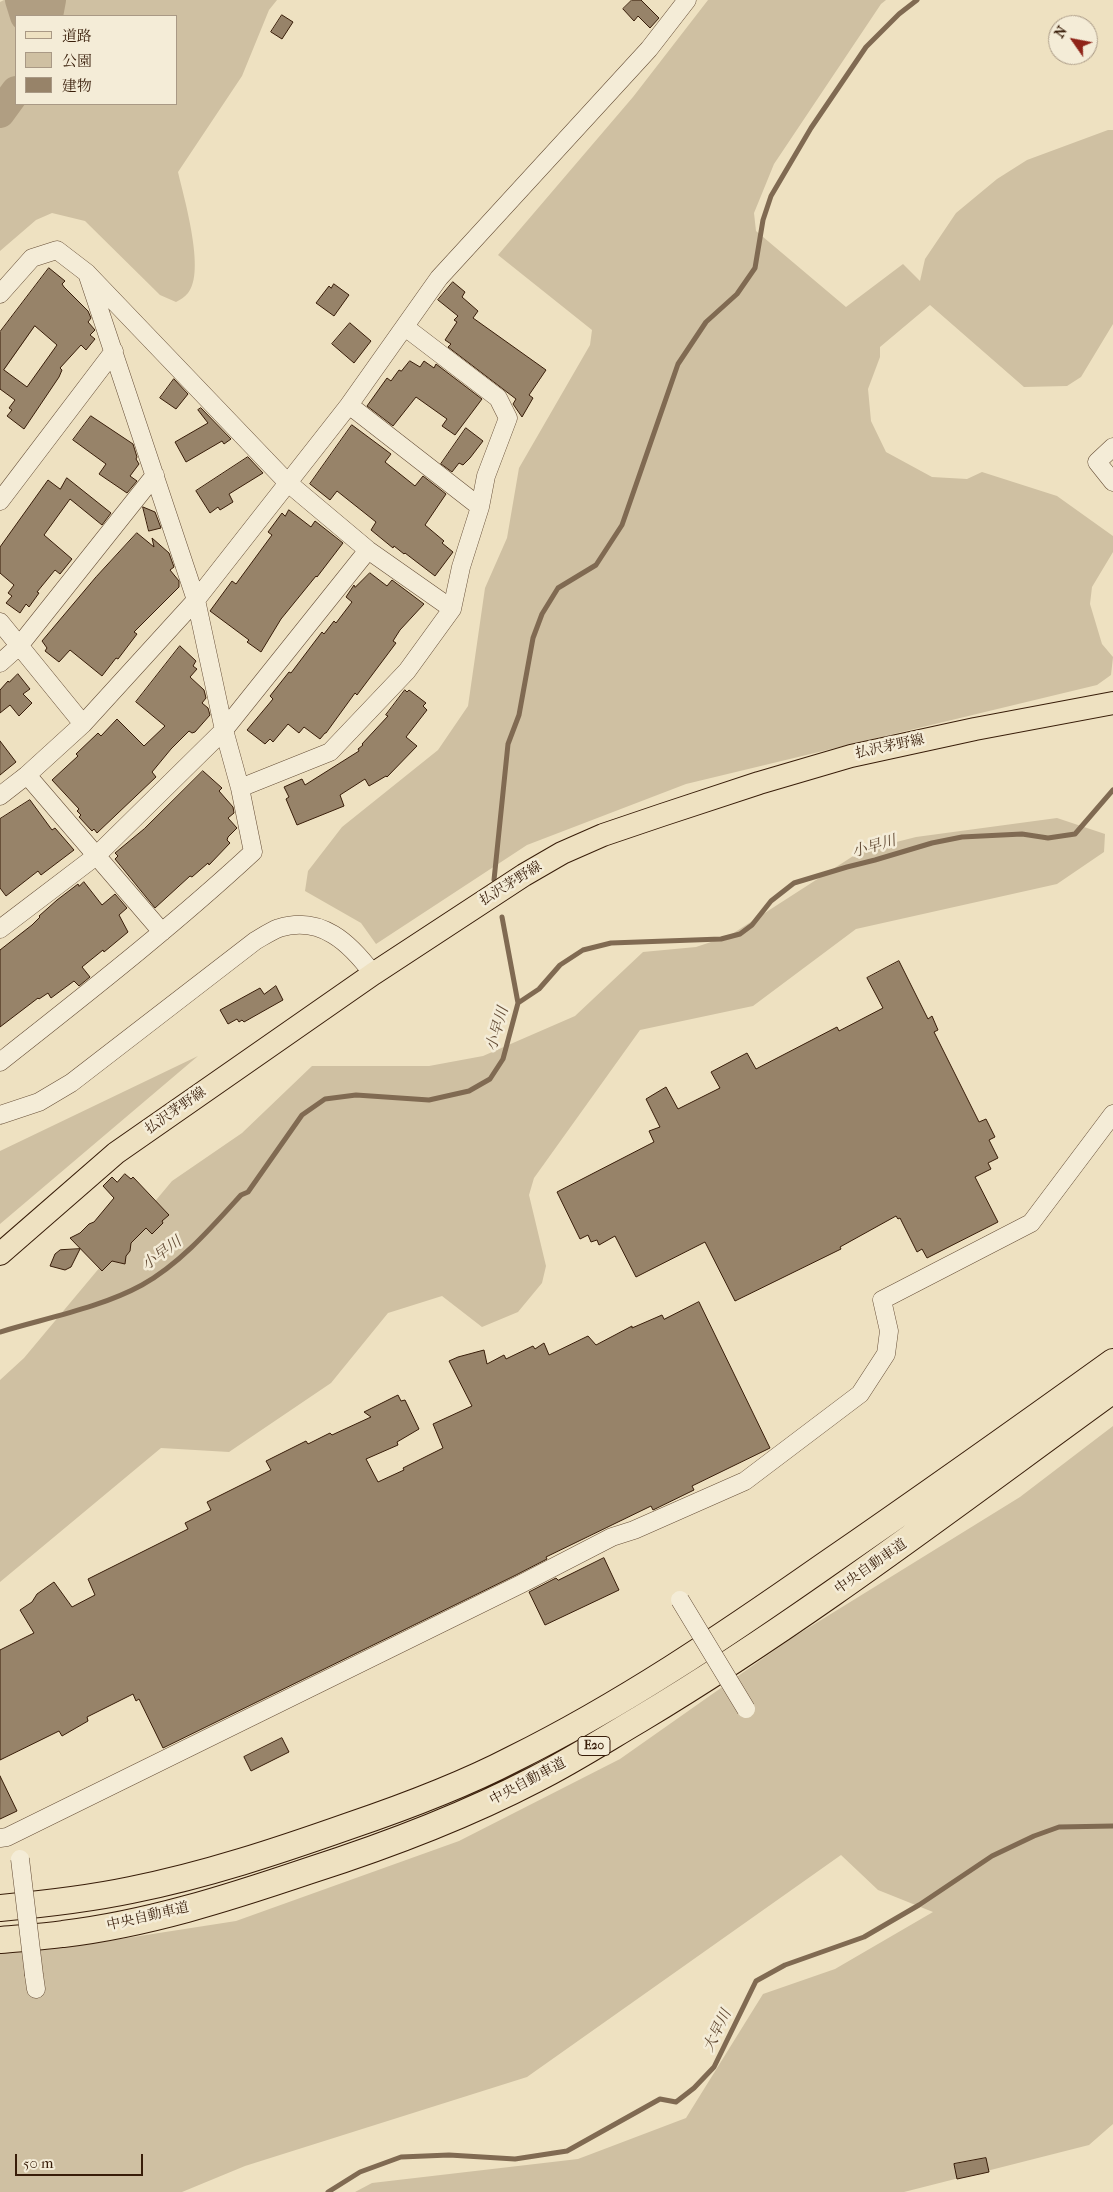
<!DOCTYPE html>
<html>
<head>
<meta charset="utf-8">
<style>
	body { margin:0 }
	#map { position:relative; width:1113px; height:2192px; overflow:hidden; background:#eee1c1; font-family:"IM FELL French Canon","Noto Serif JP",serif }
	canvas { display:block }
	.legend { position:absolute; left:15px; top:15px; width:162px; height:90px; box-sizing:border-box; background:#f4ecd7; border:1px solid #a99985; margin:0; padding:6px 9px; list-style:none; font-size:15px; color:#381d09 }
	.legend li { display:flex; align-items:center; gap:10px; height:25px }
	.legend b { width:25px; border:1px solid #a99985 }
	.north { position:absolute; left:1048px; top:15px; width:50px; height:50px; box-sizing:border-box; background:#f4ecd7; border:1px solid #a99985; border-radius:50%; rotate:303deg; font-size:14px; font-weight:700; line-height:20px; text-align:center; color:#381d09 }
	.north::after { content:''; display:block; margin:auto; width:18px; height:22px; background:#8f2418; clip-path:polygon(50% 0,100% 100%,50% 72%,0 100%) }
	.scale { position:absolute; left:15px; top:2154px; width:128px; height:22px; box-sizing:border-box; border:2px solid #381d09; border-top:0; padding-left:6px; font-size:15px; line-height:18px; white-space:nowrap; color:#381d09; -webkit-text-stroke:4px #f4ecd7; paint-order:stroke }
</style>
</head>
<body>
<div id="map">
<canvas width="1113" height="2192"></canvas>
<ul class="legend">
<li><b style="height:6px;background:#eee1c1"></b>道路</li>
<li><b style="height:14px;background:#cfc0a2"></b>公園</li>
<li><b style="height:14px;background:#978369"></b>建物</li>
</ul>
<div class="north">N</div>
<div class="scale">50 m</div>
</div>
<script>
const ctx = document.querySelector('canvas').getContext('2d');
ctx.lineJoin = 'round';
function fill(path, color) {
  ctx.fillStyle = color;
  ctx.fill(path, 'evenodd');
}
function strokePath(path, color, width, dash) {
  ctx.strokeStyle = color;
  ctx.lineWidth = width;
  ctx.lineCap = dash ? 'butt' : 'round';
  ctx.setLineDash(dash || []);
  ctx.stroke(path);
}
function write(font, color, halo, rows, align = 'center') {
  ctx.font = font + ' "IM FELL French Canon","Noto Serif JP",serif';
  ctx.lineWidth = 5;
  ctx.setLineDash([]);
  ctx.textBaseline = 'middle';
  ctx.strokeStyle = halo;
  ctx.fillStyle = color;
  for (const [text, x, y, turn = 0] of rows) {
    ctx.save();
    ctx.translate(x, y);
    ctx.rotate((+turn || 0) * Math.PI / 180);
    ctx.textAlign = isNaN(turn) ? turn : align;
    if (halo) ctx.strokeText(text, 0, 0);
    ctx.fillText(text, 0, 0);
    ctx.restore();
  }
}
const green = new Path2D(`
	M 4,0 L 277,0 L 269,10 L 242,76 L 178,172 C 184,198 206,272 188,293 C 185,297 180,300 176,302 L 160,295 L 85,221 L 52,213 L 36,220 L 0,251 L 0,2 ZM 176,16 L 176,104 L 16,104 L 16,16 Z
	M 708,0 L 886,0 L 881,4 L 774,164 L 754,213 L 756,231 L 846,307 L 903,264 L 920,281 L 925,259 L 956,213 L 997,179 L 1027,160 L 1108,130 L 1113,130 L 1113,324 L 1081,377 L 1067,386 L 1024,387 L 930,305 L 880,347 L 880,357 L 868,389 L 871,421 L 886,452 L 932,477 L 967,479 L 982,472 L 1057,496 L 1113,536 L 1113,552 L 1092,587 L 1090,604 L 1102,644 L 1113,657 L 1111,675 L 1097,685 L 686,784 L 527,845 L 376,944 L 361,923 L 305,891 L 308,871 L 342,827 L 438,750 L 468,706 L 485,588 L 507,538 L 519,468 L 590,345 L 592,330 L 498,255 L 633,97 Z
	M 1057,818 L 1105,834 L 1104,852 L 1057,884 L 856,929 L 753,1006 L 640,1030 L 534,1178 L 529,1195 L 546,1266 L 542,1283 L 518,1312 L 482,1327 L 442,1296 L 388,1313 L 331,1383 L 229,1452 L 161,1448 L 0,1582 L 0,1380 L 24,1358 L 172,1181 L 242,1133 L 312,1066 L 429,1066 L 483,1056 L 575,1016 L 643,952 L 696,947 L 729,936 L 861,851 L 916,837 Z
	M 198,1056 L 0,1224 L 0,1151 Z
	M 1113,1426 L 1113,2124 L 1089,2145 L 904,2192 L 355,2192 L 372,2183 L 578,2159 L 686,2118 L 763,1994 L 835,1969 L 933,1912 L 878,1890 L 841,1855 L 527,2077 L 245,2166 L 182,2192 L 0,2192 L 0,1953 L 69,1947 L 236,1921 L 459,1841 L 620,1759 L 792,1638 L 1020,1497 Z`);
const stream = new Path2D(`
	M 494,880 L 508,744 L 519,715 L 533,638 L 542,614 L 558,588 L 596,565 L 622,525 L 678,364 L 706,322 L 737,294 L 755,268 L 763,220 L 771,196 L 811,128 L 866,47 L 899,14 L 917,0
	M 502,917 L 518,1003
	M 0,1332 C 46,1318 100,1308 142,1285 C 180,1264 212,1227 241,1195 L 248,1192 L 302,1115 L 325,1099 L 356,1095 L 429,1100 L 469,1091 L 490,1079 L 503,1059 L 518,1003 L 539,989 L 560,965 L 583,950 L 611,943 L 721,939 L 740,934 L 752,925 L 771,901 L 794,883 L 847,867 L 875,860 L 932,843 L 962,837 L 1022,834 L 1048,838 L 1075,834 L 1113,790
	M 328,2192 L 360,2172 L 401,2157 L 449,2155 L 515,2159 L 567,2151 L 660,2099 L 676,2102 L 694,2088 L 714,2067 L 756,1981 L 785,1965 L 864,1937 L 919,1905 L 992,1856 L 1034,1836 L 1059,1827 L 1113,1826`);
const river = new Path2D(`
	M 20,0 L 25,16
	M 48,16 L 51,0
	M 0,113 L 16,91`);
const building = new Path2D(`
	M 632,0 L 641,0 L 659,18 L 650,28 L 638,16 L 634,21 L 623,9 Z
	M 282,15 L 293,22 L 282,39 L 271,32 Z
	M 49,268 L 65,281 L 62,284 L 64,287 L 88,311 L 91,318 L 88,322 L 95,330 L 90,335 L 95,339 L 86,350 L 81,345 L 60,368 L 62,370 L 59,377 L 24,429 L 7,416 L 12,410 L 9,408 L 15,400 L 0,389 L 0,332 ZM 35,326 L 57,345 L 27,387 L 4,370 Z
	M 453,282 L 465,292 L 462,297 L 478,311 L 473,318 L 546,370 L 529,395 L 533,398 L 522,417 L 513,404 L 516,399 L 448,347 L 451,344 L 445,340 L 457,322 L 454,320 L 458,316 L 438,300 Z
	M 334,284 L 349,295 L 334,316 L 316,303 L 329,286 L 331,288 Z
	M 350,323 L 371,341 L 354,363 L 332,344 Z
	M 410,361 L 420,367 L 424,361 L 434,368 L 436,364 L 482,399 L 455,435 L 442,426 L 447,419 L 416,397 L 393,426 L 367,406 L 387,378 L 391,381 L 399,370 L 401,371 Z
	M 174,379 L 188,394 L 176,409 L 160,398 Z
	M 201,408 L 231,439 L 224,444 L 222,441 L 186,462 L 175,442 L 208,423 L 198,410 Z
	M 91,416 L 133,444 L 137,457 L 136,459 L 139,464 L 130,476 L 137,481 L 127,493 L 99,474 L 106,464 L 73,440 Z
	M 352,425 L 391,454 L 385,462 L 415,486 L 423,476 L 446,494 L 425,525 L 444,541 L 442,543 L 453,552 L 435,576 L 405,553 L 404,554 L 394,546 L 393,548 L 371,530 L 376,522 L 337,491 L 330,500 L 310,484 Z
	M 466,428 L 483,441 L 470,458 L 463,465 L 459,463 L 452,472 L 441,464 Z
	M 248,457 L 263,473 L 229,494 L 233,502 L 220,510 L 218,507 L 210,513 L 196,491 Z
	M 67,478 L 111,513 L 102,525 L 70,499 L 44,535 L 72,559 L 60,574 L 55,570 L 37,592 L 39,593 L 29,607 L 26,604 L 20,613 L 6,603 L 12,596 L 8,593 L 14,585 L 0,573 L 0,547 L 48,480 L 60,489 Z
	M 143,507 L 155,512 L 161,528 L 149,531 Z
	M 289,510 L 311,527 L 315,521 L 343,543 L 317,577 L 316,576 L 281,619 L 261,652 L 247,642 L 249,640 L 210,611 L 232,581 L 236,584 L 272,535 L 268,532 L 282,513 L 285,516 Z
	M 137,533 L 154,547 L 152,538 L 169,553 L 174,567 L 170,570 L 179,581 L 179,587 L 134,632 L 137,634 L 118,659 L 116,658 L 102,676 L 70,650 L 59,662 L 45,651 L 47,648 L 42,641 L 96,577 Z
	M 370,573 L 387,586 L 392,580 L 424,604 L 400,630 L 393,641 L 396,643 L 357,695 L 355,693 L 326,733 L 325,733 L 320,739 L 304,727 L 299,733 L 288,724 L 273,742 L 270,739 L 265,744 L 247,730 L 273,699 L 270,696 L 289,672 L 291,673 L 322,632 L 324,634 L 334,621 L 336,623 L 352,602 L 346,597 L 354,585 L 355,587 Z
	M 180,646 L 196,661 L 193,666 L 197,669 L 190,677 L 204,690 L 206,698 L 202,703 L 208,708 L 210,715 L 195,732 L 192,733 L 189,731 L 171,749 L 152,772 L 156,777 L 97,833 L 94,829 L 92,831 L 79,817 L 81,815 L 77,811 L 79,809 L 52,780 L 78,756 L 76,754 L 98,733 L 101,736 L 117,719 L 144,746 L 165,726 L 136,702 Z
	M 18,674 L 30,689 L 23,694 L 32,703 L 19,716 L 10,705 L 0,713 L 0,690 L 8,681 L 9,682 Z
	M 405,690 L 407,692 L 409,690 L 426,703 L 423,706 L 427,710 L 406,737 L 417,746 L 387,777 L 386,776 L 369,786 L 365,779 L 340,795 L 344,806 L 297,825 L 286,799 L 289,797 L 284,787 L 302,779 L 305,785 L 359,751 L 358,749 L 363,745 L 362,744 L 388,716 L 386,715 Z
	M 0,741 L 16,762 L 0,775 Z
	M 203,771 L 222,788 L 219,791 L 233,807 L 234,813 L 228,818 L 237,828 L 228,837 L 227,840 L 230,843 L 209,865 L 208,863 L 192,877 L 190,876 L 155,908 L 115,859 L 118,856 L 115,853 L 144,829 Z
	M 30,800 L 52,830 L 55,828 L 74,850 L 41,875 L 38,871 L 6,896 L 0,888 L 0,819 Z
	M 84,882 L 102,905 L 115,894 L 127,908 L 119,915 L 128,932 L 104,952 L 103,950 L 82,967 L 90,977 L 79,986 L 74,981 L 51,998 L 48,993 L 39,999 L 38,998 L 0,1027 L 0,950 L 32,925 L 40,917 L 39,916 L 57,900 L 78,884 L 79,886 Z
	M 899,961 L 928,1019 L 932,1016 L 938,1030 L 934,1032 L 979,1122 L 986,1119 L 995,1137 L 989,1140 L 998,1158 L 988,1163 L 991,1169 L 975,1177 L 998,1222 L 927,1258 L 922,1249 L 917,1252 L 900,1218 L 898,1219 L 896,1216 L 840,1247 L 841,1249 L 735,1301 L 705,1242 L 636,1277 L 615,1236 L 599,1245 L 597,1240 L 591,1242 L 588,1235 L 580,1239 L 557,1192 L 654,1142 L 649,1131 L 660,1127 L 646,1099 L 666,1087 L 678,1109 L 720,1088 L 711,1072 L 747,1053 L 756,1069 L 837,1027 L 839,1031 L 883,1008 L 867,978 Z
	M 276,986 L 283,1000 L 244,1022 L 242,1020 L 239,1022 L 237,1019 L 228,1024 L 220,1010 L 260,988 L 264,994 Z
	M 125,1174 L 131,1179 L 133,1177 L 169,1215 L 162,1221 L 163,1223 L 152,1234 L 146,1228 L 131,1243 L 130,1251 L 126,1256 L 125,1264 L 112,1261 L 102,1271 L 70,1238 L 80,1233 L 89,1224 L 94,1222 L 114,1198 L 103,1186 L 112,1177 L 117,1182 Z
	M 80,1249 L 71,1267 L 65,1270 L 50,1266 L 55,1254 L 60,1250 Z
	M 699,1302 L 770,1448 L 692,1486 L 694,1490 L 653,1510 L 651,1506 L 546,1557 L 547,1559 L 516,1575 L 163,1748 L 139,1699 L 136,1701 L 133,1694 L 87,1717 L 88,1721 L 62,1736 L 59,1731 L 0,1760 L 0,1650 L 34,1633 L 20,1610 L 32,1602 L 37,1594 L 54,1582 L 72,1607 L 95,1595 L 88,1579 L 188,1529 L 185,1523 L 211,1510 L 207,1502 L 271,1470 L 266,1461 L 306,1441 L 308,1444 L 330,1433 L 332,1435 L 371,1417 L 364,1412 L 398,1395 L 401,1401 L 405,1400 L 419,1429 L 397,1442 L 398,1445 L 366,1459 L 378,1482 L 404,1470 L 403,1468 L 443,1448 L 433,1424 L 472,1406 L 449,1361 L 458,1357 L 484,1350 L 487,1364 L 504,1355 L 506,1359 L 533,1346 L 535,1349 L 544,1343 L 549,1355 L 588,1336 L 596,1345 L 632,1326 L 632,1328 L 662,1315 L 664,1319 Z
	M 604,1558 L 619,1590 L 545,1625 L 529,1592 L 556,1578 L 558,1580 Z
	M 282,1738 L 289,1752 L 251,1771 L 244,1757 Z
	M 0,1776 L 17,1811 L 0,1819 Z
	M 986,2158 L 989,2172 L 957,2179 L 954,2164 Z`);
const minor = new Path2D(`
	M 0,294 L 32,258 L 57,250 L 87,273 L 287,482 L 368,550 L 452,609
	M 349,405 L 480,507
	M 1113,447 L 1097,462 L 1113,482
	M 0,501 L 114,351
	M 0,622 L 83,724
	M 0,663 L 19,646 L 155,475
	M 27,775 L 162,932
	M 240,788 L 330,752 L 407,671 L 452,609 L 461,567 L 480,507 L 486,476 L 508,418 L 498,398 L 405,327
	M 0,796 L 27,775 L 83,724 L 196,600 L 349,405 L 439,278 L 649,49 L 687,0
	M 0,929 L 96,856 L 224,730 L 368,550
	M 0,1062 C 86,994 172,927 253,852 L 240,788 L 224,730 L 196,600 L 87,273
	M 0,1115 L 39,1102 L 71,1083 L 255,941 C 262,937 271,931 279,928 C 321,915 350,943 373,974
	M 0,1838 L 7,1837 L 521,1584 L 612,1537 L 634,1530 L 745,1481 L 860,1394 L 886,1354 L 889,1331 L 882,1300 L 1031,1223 L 1113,1114
	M 34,1975 L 36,1989`);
const major = new Path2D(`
	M 0,1254 L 116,1153 L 373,974 L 524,875 L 562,853 L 603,835 L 662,815 L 759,783 L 851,756 L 975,729 L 1113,703`);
const highway = new Path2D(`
	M 0,1908 C 44,1904 88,1899 131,1890 C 206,1875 278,1851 349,1826 C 405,1807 461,1786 513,1759 C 622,1705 724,1636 824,1566 C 921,1499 1017,1431 1113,1362
	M 0,1940 C 21,1938 42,1937 63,1934 C 147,1924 228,1898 308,1871 C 386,1846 463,1817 536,1779 C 572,1761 606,1739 640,1719 C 805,1620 957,1503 1113,1390`);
const minorBridge = new Path2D(`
	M 680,1600 L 746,1709
	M 20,1859 L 34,1975`);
const shields = [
	[594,1746,32]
];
const shieldNames = [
	["E20",594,1746]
];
const streetNames = [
	["払沢茅野線",890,747,-12],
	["払沢茅野線",511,884,-32],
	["払沢茅野線",176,1111,-35],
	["中央自動車道",871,1567,-35],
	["中央自動車道",528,1782,-28],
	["中央自動車道",148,1917,-13]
];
const waterNames = [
	["小早川",874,847,-16],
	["小早川",498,1029,-74],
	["小早川",162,1254,-37],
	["大早川",718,2031,-64]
];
fill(green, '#cfc0a2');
strokePath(stream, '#806a52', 5);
strokePath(river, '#b09e82', 30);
fill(building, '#978369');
strokePath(building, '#381d09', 1);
strokePath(minor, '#664e37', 19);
strokePath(major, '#381d09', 24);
strokePath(highway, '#381d09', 28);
strokePath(minor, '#f4ecd7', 18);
strokePath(major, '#eee1c1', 22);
strokePath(highway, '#eee1c1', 26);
strokePath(minorBridge, '#664e37', 19, []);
strokePath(minorBridge, '#f4ecd7', 18);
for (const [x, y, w] of shields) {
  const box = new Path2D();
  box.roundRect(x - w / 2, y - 9.5, w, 19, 4);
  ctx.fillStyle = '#f4ecd7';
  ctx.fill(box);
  strokePath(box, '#381d09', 1);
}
write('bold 12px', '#381d09', null, shieldNames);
write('14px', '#381d09', '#f4ecd7', streetNames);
write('italic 15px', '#624a33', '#f4ecd7', waterNames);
</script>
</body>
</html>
